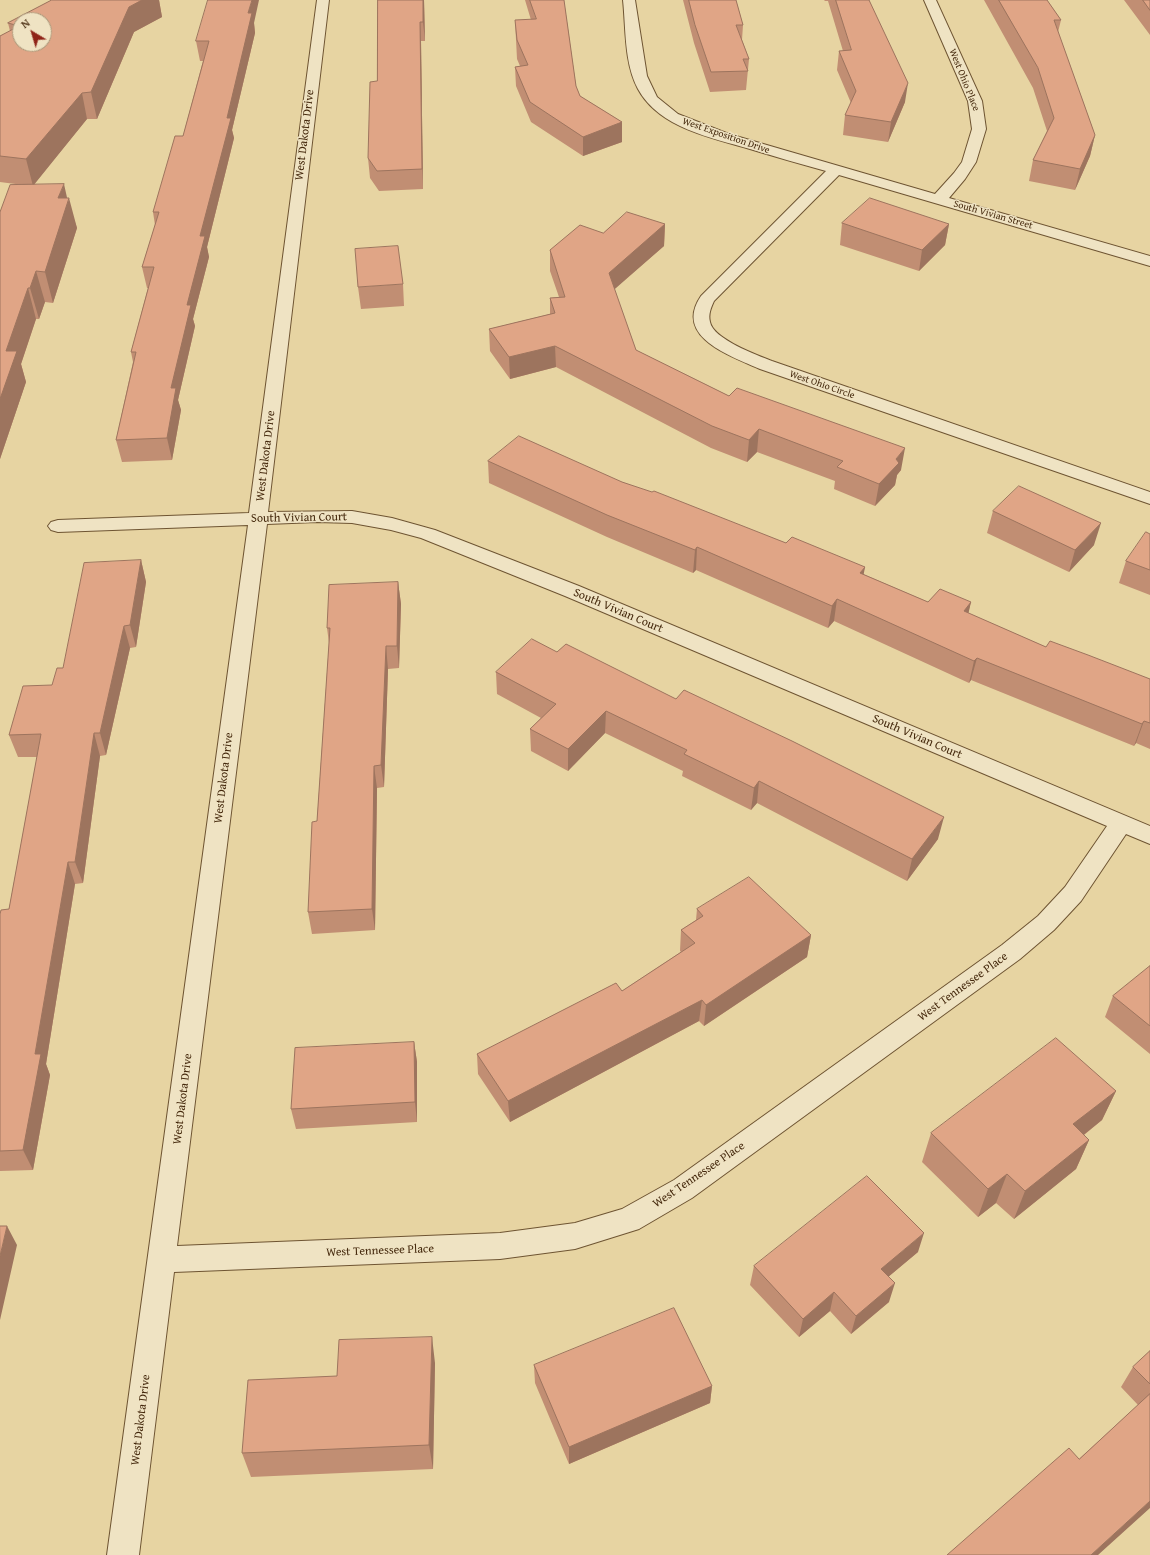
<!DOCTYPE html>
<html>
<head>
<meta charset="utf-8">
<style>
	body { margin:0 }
	#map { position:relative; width:1150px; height:1555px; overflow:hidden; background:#e7d4a2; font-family:"Gentium Book Plus",serif }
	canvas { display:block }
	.north { position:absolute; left:12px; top:12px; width:40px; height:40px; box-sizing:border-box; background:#efe3c3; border:1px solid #ab997a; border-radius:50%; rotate:322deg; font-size:11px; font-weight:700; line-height:16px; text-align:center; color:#45290d }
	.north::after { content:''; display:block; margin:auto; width:14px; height:18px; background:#8f2418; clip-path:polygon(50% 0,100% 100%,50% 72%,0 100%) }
</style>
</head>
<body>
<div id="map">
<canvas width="1150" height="1555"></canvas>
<div class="north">N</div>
</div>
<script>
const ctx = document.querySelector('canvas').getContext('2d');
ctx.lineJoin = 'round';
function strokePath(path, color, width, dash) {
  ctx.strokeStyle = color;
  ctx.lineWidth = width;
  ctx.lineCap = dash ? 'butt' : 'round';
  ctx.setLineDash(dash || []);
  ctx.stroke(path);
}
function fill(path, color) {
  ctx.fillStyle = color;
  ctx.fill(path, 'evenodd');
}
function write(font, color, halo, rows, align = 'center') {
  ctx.font = font + ' "Gentium Book Plus",serif';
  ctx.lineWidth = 3;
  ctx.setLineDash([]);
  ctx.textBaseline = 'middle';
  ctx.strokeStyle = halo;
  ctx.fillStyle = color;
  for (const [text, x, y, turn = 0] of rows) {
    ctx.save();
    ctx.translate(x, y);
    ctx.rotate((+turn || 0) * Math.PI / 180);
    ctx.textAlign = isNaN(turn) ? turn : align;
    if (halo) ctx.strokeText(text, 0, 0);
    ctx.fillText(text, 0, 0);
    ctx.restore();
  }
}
const minor = new Path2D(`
	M 317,0 L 329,0 L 268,512 L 352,511 L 392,518 L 435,530 L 579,586 L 1150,826 L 1150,844 L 1126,834 L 1081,901 L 1054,930 L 1020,959 L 692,1198 L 639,1229 L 575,1249 L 500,1259 L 174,1272 L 139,1555 L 107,1555 L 248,525 L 58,532 L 51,530 L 48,526 L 51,522 L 58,520 L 249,513 ZM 317,522 L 352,523 L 391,530 L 421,538 L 565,596 L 1107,826 L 1065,887 L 1038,916 L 1002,945 L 674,1180 L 622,1209 L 575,1223 L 500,1233 L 177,1246 L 267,524 Z
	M 623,0 L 635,0 L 647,76 L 657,97 L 678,114 L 729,134 L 935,194 L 954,173 L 962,162 L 972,129 L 968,101 L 924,0 L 936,0 L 982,101 L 986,129 L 976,162 L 965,179 L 949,198 L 1150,256 L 1150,266 L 839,175 L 714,301 C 711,308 708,314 710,322 C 713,339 757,355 772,361 L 1150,492 L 1150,504 L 760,369 C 731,356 673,337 701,296 L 826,171 C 801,164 776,157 750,149 C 712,138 659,128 638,89 C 624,63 626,28 623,0 Z`);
const wall = new Path2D(`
	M 52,0 L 159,0 L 162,17 L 134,32 L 97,119 L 87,119 L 34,184 L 67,198 L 77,228 L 53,303 L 45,302 L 39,319 L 36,319 L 21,364 L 26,382 L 0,459 L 0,212 L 23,185 L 0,182 L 0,36 L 10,31 L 8,23 Z
	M 378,0 L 424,0 L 425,41 L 421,41 L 423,189 L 379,191 L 370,178 L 368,158 L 377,81 Z
	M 525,0 L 564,0 L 576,86 L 580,96 L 622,122 L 622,142 L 583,156 L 531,122 L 516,86 L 515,67 L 520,66 L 517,59 L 515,20 L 531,20 Z
	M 683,0 L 736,0 L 743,25 L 742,40 L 749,59 L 746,90 L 710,92 L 694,43 Z
	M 824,0 L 869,0 L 905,102 L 888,142 L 843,135 L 845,115 L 851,103 L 837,70 L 839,51 L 843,51 L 828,1 L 825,1 Z
	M 984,0 L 1047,0 L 1061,20 L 1058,32 L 1095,135 L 1090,156 L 1075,190 L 1029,181 L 1033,160 L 1047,131 L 1033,88 Z
	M 1124,0 L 1150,0 L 1150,35 Z
	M 254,23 L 255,33 L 232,130 L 234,138 L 207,247 L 209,257 L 193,319 L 195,326 L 178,400 L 181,410 L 172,460 L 122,462 L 116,440 L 133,362 L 131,352 L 148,288 L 147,288 L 142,267 L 155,225 L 153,212 L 183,136 L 203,61 L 200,61 L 196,41 Z
	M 842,223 L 949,224 L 945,245 L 919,271 L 840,245 Z
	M 665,224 L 664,246 L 614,289 L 636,350 L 729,396 L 901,470 L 897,475 L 895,485 L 875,506 L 834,489 L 835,481 L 757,452 L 747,462 L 711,448 L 556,367 L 510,379 L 490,351 L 489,329 L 550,314 L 550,298 L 559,297 L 550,271 L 550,250 L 603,233 Z
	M 403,284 L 404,306 L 361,309 L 358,287 Z
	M 488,461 L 622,482 L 786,543 L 865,567 L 863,574 L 928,602 L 971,602 L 968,613 L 1046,647 L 1150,679 L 1150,749 L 1136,743 L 1134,746 L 971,680 L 969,683 L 834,621 L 828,628 L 696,570 L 693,573 L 607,537 L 489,483 Z
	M 993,511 L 1094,545 L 1069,572 L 987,533 Z
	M 1150,534 L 1150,595 L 1119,583 L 1126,561 Z
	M 141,560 L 146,582 L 136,647 L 130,648 L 106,755 L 100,756 L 83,883 L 75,884 L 46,1064 L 50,1075 L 33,1170 L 0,1171 L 0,914 L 9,909 L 37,757 L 18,757 L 9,735 L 52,685 L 63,668 Z
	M 398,582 L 401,604 L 399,668 L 388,669 L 384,787 L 377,788 L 375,930 L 312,934 L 308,912 L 317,821 L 329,643 L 327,628 Z
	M 557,652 L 938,839 L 907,881 L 757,803 L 751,810 L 682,776 L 683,771 L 605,733 L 568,771 L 531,751 L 530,729 L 541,718 L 497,694 L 496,672 Z
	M 697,909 L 811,935 L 807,957 L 704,1026 L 699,1021 L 510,1122 L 478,1074 L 477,1054 L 622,991 L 681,952 L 680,951 L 681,930 L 696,920 Z
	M 1150,966 L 1150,1054 L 1105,1017 L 1113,996 Z
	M 414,1042 L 417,1062 L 417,1122 L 296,1129 L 291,1109 Z
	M 1116,1091 L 1102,1120 L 1084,1135 L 1089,1140 L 1076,1169 L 1014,1219 L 996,1203 L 978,1217 L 922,1162 L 931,1133 Z
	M 918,1252 L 888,1277 L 889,1302 L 851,1334 L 830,1311 L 799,1337 L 750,1285 L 754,1266 Z
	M 1150,1351 L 1150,1508 L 1079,1459 L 1138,1405 L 1121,1387 L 1133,1367 Z
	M 435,1363 L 433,1469 L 251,1477 L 242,1453 L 337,1376 Z
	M 534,1365 L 712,1386 L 710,1403 L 569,1464 L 535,1383 Z`);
const shadedWall = new Path2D(`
	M 142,0 L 159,0 L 162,17 L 134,32 L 97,119 L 91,92 L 129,7 Z
	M 252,0 L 259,0 L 254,23 L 255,33 L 232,130 L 234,138 L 207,247 L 209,257 L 193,319 L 195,326 L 178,400 L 181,410 L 172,460 L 167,438 L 171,388 L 200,236 L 227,118 L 248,13 Z
	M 423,0 L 424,0 L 425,41 L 423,22 Z
	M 420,22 L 421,41 L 423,189 L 422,169 Z
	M 908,83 L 905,102 L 888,142 L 891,122 Z
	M 82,93 L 87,119 L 33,186 L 26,159 Z
	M 622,122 L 622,142 L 583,156 L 583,137 Z
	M 1095,135 L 1090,156 L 1075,190 L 1080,169 Z
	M 64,184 L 68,202 L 69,198 L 77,228 L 53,303 L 45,272 L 58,198 Z
	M 665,224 L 664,246 L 608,295 L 609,273 Z
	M 949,224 L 945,245 L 919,271 L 922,250 Z
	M 36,271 L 45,302 L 39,319 L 30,288 Z
	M 28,288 L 36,319 L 21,364 L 26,382 L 0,459 L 0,399 L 6,351 Z
	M 555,346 L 556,367 L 510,379 L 509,357 Z
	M 759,429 L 757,452 L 747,462 L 749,440 Z
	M 905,448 L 901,470 L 897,475 L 895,485 L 875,506 L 879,484 L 896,459 Z
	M 1101,523 L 1094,545 L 1069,572 L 1075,550 Z
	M 697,547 L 696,570 L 693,573 L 695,550 Z
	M 141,560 L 146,582 L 136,647 L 130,625 Z
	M 865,567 L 861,589 L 860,573 Z
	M 398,582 L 401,604 L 399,668 L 397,646 Z
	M 837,599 L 834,621 L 828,628 L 832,606 Z
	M 971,602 L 966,624 L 964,611 Z
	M 124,626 L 130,648 L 106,755 L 100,733 Z
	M 386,646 L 388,669 L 384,787 L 381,765 Z
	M 977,658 L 971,680 L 969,683 L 974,661 Z
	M 606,711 L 605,733 L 568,771 L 568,749 Z
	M 1144,721 L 1136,743 L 1134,746 L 1142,724 Z
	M 94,733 L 100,756 L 83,883 L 75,862 Z
	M 374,766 L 377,788 L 375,930 L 372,909 Z
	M 759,781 L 757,803 L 751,810 L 754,788 Z
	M 944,817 L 938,839 L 907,881 L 912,859 Z
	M 68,862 L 75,884 L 46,1064 L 50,1075 L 33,1170 L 23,1150 L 35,1054 Z
	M 811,935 L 807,957 L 704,1026 L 706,1005 Z
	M 702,1000 L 699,1021 L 510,1122 L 508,1101 Z
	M 414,1042 L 417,1062 L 417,1122 L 415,1102 Z
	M 1116,1091 L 1102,1120 L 1061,1153 L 1073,1124 Z
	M 1089,1140 L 1076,1169 L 1014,1219 L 1025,1191 Z
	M 1007,1174 L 996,1203 L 978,1217 L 988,1189 Z
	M 7,1226 L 17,1245 L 0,1320 L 0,1256 Z
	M 924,1233 L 918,1252 L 875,1288 L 881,1269 Z
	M 895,1283 L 889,1302 L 851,1334 L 856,1316 Z
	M 834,1292 L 830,1311 L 799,1337 L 803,1319 Z
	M 432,1337 L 435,1363 L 433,1469 L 429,1445 Z
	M 712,1386 L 710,1403 L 569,1464 L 569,1447 Z
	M 1150,1501 L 1150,1508 L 1098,1555 L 1091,1555 Z`);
const building = new Path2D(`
	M 52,0 L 142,0 L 129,7 L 91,92 L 82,93 L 26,159 L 0,156 L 0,36 L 19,26 L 8,23 ZM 20,20 L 44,20 L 44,44 L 20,44 Z
	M 208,0 L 252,0 L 248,13 L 252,13 L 227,118 L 231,118 L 200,236 L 205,236 L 187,305 L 191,305 L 171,388 L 176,388 L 167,438 L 116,440 L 136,352 L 131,352 L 154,267 L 142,267 L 159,212 L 153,212 L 175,136 L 183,136 L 209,41 L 196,41 Z
	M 378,0 L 423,0 L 423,22 L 420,22 L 422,169 L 377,171 L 368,158 L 370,82 L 377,81 Z
	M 530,0 L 564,0 L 576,86 L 580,96 L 622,122 L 583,137 L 530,102 L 515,67 L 528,65 L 517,40 L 515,20 L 536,19 Z
	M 689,0 L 736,0 L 743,25 L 736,25 L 749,59 L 743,59 L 748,71 L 711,72 L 695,25 Z
	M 836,0 L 869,0 L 908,83 L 891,122 L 845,115 L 856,91 L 839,51 L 851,50 Z
	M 999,0 L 1047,0 L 1061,20 L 1054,20 L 1095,135 L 1080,169 L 1033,160 L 1054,118 L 1038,68 Z
	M 1143,0 L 1150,0 L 1150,10 Z
	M 64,184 L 58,198 L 69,198 L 45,272 L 36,271 L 30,288 L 28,288 L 6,351 L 17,351 L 0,399 L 0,212 L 10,185 Z
	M 870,198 L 949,224 L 922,250 L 842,223 Z
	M 627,212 L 665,224 L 609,273 L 636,350 L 729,396 L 737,388 L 905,448 L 896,459 L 899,463 L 879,484 L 837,467 L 843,461 L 759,429 L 749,440 L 712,426 L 555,346 L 509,357 L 489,329 L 555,313 L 550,298 L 565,297 L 550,250 L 580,225 L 603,233 Z
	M 398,246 L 403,284 L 358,287 L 355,249 Z
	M 519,436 L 622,482 L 652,492 L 654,491 L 786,543 L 792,537 L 865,567 L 860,573 L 928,602 L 940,589 L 971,602 L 964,611 L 1046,647 L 1050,641 L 1088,655 L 1150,679 L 1150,723 L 1144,721 L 1142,724 L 977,658 L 974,661 L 837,599 L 832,606 L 697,547 L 695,550 L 607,515 L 488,461 Z
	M 1019,486 L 1101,523 L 1075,550 L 993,511 Z
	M 1146,532 L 1150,534 L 1150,570 L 1126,561 Z
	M 141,560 L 130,625 L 124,626 L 100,733 L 94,733 L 75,862 L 68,862 L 35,1054 L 41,1054 L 23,1150 L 0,1151 L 0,914 L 1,910 L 9,909 L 41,734 L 9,735 L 23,686 L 52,685 L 57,668 L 63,668 L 84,563 Z
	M 398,582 L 397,646 L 386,646 L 381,765 L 374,766 L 372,909 L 308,912 L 312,822 L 317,821 L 330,628 L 327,628 L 329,585 Z
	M 532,639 L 557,652 L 566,644 L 676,699 L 684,690 L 792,741 L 944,817 L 912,859 L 759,781 L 754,788 L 684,754 L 687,750 L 606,711 L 568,749 L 530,729 L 556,704 L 496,672 Z
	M 749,877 L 811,935 L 706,1005 L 702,1000 L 508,1101 L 477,1054 L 616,983 L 622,991 L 695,943 L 681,930 L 703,916 L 697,909 Z
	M 1150,966 L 1150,1026 L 1113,996 Z
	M 1056,1038 L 1116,1091 L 1073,1124 L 1089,1140 L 1025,1191 L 1007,1174 L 988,1189 L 931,1133 Z
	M 414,1042 L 415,1102 L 291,1109 L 295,1048 Z
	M 867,1176 L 924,1233 L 881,1269 L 895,1283 L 856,1316 L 834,1292 L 803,1319 L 754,1266 Z
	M 0,1226 L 7,1226 L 0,1256 Z
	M 674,1308 L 712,1386 L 569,1447 L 534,1365 Z
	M 432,1337 L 429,1445 L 242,1453 L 248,1380 L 337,1376 L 339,1340 Z
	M 1150,1351 L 1150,1384 L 1133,1367 Z
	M 1150,1394 L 1150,1501 L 1091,1555 L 947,1555 L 1069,1448 L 1079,1459 Z`);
const farStreetnames = [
	["West Ohio Place",964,80,68],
	["West Exposition Drive",726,136,19],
	["South Vivian Street",993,215,16],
	["West Ohio Circle",822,385,19]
];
const streetNames = [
	["West Dakota Drive",305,135,-83],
	["West Dakota Drive",266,456,-83],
	["South Vivian Court",299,518,-1],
	["South Vivian Court",618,611,23],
	["South Vivian Court",917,737,23],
	["West Dakota Drive",224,778,-83],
	["West Tennessee Place",963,987,-36],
	["West Dakota Drive",183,1099,-83],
	["West Tennessee Place",699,1175,-34],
	["West Tennessee Place",380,1251,-2],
	["West Dakota Drive",141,1420,-83]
];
strokePath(minor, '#6e5432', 2);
fill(minor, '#efe3c3');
fill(wall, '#c18e73');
fill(shadedWall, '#9d745e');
fill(building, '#e0a586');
strokePath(building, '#9d745e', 1);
write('10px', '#45290d', '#efe3c3', farStreetnames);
write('12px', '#45290d', '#efe3c3', streetNames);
</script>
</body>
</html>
